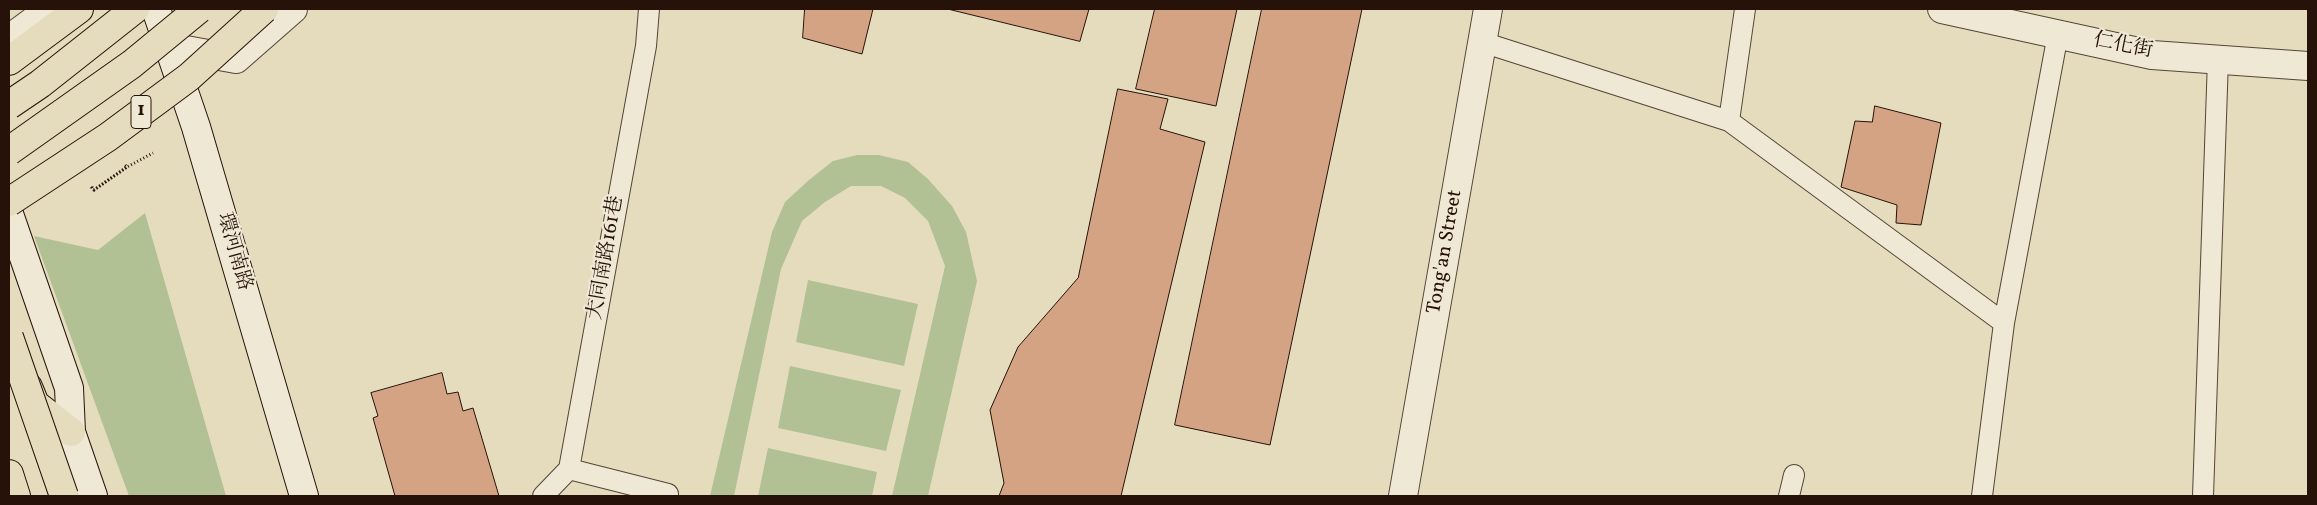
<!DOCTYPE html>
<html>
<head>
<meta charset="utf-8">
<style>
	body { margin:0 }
	#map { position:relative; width:2317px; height:505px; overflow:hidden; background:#e5dcbe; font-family:Vollkorn,serif }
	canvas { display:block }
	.frame { position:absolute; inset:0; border:10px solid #261209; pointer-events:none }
</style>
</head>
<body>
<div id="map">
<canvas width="2317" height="505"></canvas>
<div class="frame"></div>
</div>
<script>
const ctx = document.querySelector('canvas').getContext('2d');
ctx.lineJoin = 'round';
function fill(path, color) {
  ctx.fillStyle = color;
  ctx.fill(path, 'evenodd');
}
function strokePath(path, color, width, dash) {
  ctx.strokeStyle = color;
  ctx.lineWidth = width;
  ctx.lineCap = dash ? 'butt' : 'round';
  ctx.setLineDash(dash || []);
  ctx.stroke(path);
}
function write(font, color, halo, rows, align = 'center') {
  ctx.font = font + ' Vollkorn,"Noto Serif TC",serif';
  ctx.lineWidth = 4.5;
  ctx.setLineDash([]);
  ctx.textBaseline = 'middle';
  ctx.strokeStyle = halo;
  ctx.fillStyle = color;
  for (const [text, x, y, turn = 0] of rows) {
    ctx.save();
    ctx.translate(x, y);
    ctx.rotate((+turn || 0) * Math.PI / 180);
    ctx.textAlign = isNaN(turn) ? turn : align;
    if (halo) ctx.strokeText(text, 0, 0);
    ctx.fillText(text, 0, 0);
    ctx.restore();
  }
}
const green = new Path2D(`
	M 857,155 L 879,155 L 908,162 L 928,179 L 952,206 L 966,232 L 977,281 L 928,496 L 892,496 L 945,266 L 928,221 L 905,198 L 881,186 L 851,186 L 825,202 L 802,221 L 781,269 L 734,496 L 710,496 L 772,232 L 785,202 L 809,180 L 833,161 Z
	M 145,213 L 226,496 L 129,496 L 34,236 L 98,250 Z
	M 808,280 L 918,304 L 904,366 L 796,342 Z
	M 790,366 L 901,390 L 886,451 L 778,428 Z
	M 768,448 L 877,472 L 872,496 L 758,496 Z`);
const building = new Path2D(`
	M 805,9 L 873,9 L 862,54 L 803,38 Z
	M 948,9 L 1089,9 L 1080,41 Z
	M 1155,9 L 1237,9 L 1216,106 L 1136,89 Z
	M 1262,9 L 1362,9 L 1270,445 L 1175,425 Z
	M 1118,89 L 1168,99 L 1160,129 L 1205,142 L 1121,496 L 999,496 L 1004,483 L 990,410 L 1018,347 L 1078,278 Z
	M 1875,106 L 1941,123 L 1921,225 L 1896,223 L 1897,205 L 1841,187 L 1855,121 L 1872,122 Z
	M 442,373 L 447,394 L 458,392 L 463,411 L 473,408 L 499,496 L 395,496 L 373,418 L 378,416 L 371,393 Z`);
const path = new Path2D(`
	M 91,187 L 94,190 L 127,167 L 153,153`);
const lane = new Path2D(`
	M 1745,9 L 1729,121 L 2004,323
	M 1482,42 L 1729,121
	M 569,469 L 668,494
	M 543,496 L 569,469 L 646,46 L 649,9
	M 1789,496 L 1794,475
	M 1982,496 L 2004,323 L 2058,34
	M 2203,496 L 2218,59`);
const street = new Path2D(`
	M 1942,9 L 2152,55 L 2308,66
	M 9,39 L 50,9
	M 169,47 L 236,59 L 293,9
	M 1403,496 L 1488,9`);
const secondary = new Path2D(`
	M 156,9 L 196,127 L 304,496
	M 9,214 L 69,388 L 71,432 L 93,496`);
const primary = new Path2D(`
	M 9,61 L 79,9`);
const highway = new Path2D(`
	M 28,387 L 35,404 L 71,432
	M 9,474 L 16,496`);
const pathBridge = new Path2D(`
	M 92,187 L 94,190 L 127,167 L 125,165`);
const primaryBridge = new Path2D(`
	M 9,202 L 108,137 L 189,77 L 264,9`);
const highwayBridge = new Path2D(`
	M 9,105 L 40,84 L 135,9
	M 9,151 L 132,64 L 199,9
	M 9,337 L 64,496`);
const shields = [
	[141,112,20]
];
const shieldNames = [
	["1",141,112]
];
const streetNames = [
	["仁化街",2123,47,11],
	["環河南路",233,252,74],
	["Tong'an Street",1446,252,-80],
	["大同南路161巷",607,258,-80]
];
fill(green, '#b2c194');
fill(building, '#d3a384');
strokePath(building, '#261209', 1);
strokePath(lane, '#564436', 22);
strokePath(street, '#564436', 30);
strokePath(secondary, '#261209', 30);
strokePath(primary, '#261209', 30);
strokePath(highway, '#261209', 30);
strokePath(path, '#261209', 3, [1, 2.5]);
strokePath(lane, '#eee8d5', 20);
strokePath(street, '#eee8d5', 28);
strokePath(secondary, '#eee8d5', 28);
strokePath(primary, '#e5dcbe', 28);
strokePath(highway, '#e5dcbe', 28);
strokePath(primaryBridge, '#261209', 30, []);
strokePath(highwayBridge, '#261209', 30, []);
strokePath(pathBridge, '#261209', 3, [1, 2.5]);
strokePath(primaryBridge, '#e5dcbe', 28);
strokePath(highwayBridge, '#e5dcbe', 28);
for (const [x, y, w] of shields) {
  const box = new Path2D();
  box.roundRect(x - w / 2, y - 16.5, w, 33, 4);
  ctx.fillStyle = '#eee8d5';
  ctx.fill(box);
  strokePath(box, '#261209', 1);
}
write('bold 19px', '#261209', null, shieldNames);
write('20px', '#261209', '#eee8d5', streetNames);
</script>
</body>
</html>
